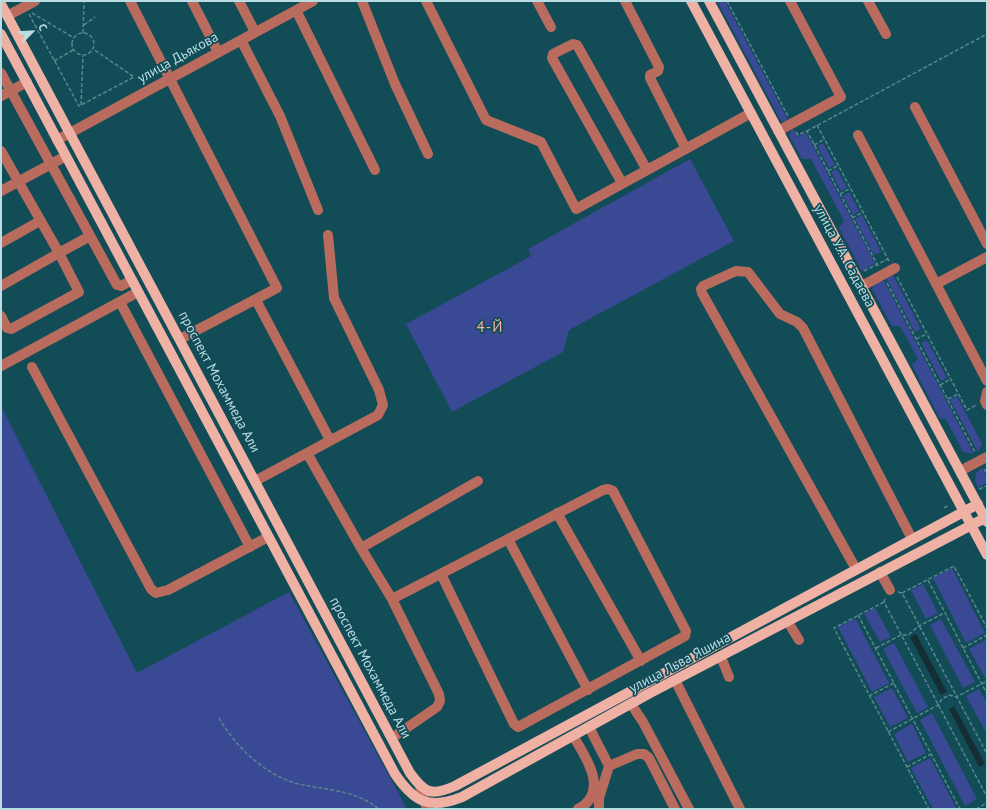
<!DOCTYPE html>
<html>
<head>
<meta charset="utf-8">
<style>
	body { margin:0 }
	#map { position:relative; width:988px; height:810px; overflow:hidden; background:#124c56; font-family:"PT Sans",sans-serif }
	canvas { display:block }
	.frame { position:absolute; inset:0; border:2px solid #badce3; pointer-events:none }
	.north { position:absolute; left:12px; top:12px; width:40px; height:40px; -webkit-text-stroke:3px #124c56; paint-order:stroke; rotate:66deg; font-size:11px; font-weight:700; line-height:16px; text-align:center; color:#badce3 }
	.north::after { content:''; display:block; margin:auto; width:14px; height:18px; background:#badce3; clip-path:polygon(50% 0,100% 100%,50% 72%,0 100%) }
</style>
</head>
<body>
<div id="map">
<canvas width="988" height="810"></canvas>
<div class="frame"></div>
<div class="north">С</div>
</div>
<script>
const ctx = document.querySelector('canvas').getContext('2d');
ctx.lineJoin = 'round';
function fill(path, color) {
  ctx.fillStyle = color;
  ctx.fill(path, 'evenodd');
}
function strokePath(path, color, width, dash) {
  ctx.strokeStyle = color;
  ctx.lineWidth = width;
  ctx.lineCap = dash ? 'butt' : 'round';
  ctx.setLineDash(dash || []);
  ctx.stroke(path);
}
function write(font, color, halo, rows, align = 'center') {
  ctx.font = font + ' "PT Sans",sans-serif';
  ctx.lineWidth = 3.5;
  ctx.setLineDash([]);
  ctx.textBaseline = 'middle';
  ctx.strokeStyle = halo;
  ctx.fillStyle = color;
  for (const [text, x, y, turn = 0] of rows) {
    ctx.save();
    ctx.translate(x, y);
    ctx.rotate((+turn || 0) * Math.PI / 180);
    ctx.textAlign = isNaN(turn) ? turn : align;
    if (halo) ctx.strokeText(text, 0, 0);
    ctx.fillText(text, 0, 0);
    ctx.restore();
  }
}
const green = new Path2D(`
	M 717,1 L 725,1 L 789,122 L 781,121 Z
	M 793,128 L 798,137 L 806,133 L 875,263 L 862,271 L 839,228 L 844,221 L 811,159 L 802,159 L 789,135 Z
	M 823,143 L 835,165 L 829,168 L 817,146 Z
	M 690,159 L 734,241 L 569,330 L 563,352 L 452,412 L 406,324 L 531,256 L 528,249 Z
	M 837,169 L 847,188 L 841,191 L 831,172 Z
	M 849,192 L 859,211 L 853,215 L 843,196 Z
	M 862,215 L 881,252 L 874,255 L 855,219 Z
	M 892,273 L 921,329 L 915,332 L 885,276 Z
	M 882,277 L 974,454 L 963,452 L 946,419 L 940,419 L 912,365 L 918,359 L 900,326 L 892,326 L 872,289 L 875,281 Z
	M 927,340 L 947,378 L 941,381 L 921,343 Z
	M 957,396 L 982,444 L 978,452 L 950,400 Z
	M 1,406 L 137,673 L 289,592 L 407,809 L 1,809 Z
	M 982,468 L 987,478 L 987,483 L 978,488 L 975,481 L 976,473 Z
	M 952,568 L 985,633 L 966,643 L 933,578 Z
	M 923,584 L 938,613 L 926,619 L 911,590 Z
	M 875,608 L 891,637 L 880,642 L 864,614 Z
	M 855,618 L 889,683 L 872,692 L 838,627 Z
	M 941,619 L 975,682 L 963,688 L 930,625 Z
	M 987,639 L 987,676 L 985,678 L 969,649 Z
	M 894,643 L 928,707 L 917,713 L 883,649 Z
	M 892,688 L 908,718 L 890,727 L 874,697 Z
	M 979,689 L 987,703 L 987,734 L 966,696 Z
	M 932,713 L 977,799 L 965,806 L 920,720 Z
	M 912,724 L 926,753 L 908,762 L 894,734 Z
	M 930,758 L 957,809 L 933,809 L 911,768 Z`);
const water = new Path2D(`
	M 916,634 L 947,692 L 941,695 L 910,637 Z
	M 954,706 L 985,764 L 979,767 L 949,709 Z`);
const path = new Path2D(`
	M 727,1 L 788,116
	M 32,13 L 74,38
	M 29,14 L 79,106 L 134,77 L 93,49
	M 84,25 L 95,17
	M72 44a11 11 0 1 1 22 0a11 11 0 1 1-22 0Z
	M 83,33 L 84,1
	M 54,61 L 73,50
	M 81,105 L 83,56
	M 817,125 L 889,261
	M 807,131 L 987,34
	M 796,132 L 798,135 L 807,131 L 878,266
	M 814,145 L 825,139
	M 828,171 L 839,165
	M 840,194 L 851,188
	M 852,218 L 863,212
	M 864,271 L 888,259
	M 897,277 L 967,410 L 976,405
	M 887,283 L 975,452
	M 916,339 L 927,334
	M 940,385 L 951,379
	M 948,399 L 958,394
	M 984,469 L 987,474
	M 979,489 L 987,486
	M 944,508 L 949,505
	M 928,580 L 987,694
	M 898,592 L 902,593 L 987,754
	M 902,593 L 954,566 L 987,628
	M 885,599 L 884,602 L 987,797
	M 884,602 L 834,628 L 929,809
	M 858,615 L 960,809
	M 876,648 L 901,635 L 908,635 L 919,626 L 944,613
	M 963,648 L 987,635
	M 869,696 L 894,683
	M 219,718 C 236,747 263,773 295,783 C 326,791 352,788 379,809
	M 888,732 L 938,705 L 942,699 L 949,695 L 956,697 L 987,681
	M 907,767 L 931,754
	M 976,809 L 987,803`);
const minor = new Path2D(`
	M 130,1 L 277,288 L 180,339
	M 192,1 L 218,52
	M 239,1 L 255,32
	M 362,1 L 395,84 L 428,154
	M 426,1 L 486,120 L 541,142 L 576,209 L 751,113
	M 537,1 L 551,27
	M 625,1 L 659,67 L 658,71 L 650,75 L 650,78 L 686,149
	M 868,1 L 886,34
	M 296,10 L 375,170
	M 7,16 L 35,1
	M 241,40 L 280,116 L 318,210
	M 1,73 L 117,285 L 121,286 L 132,280
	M 1,96 L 27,82
	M 915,107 L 987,244
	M 778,131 L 841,97 L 790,1
	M 858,135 L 987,381
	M 57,140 L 313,1
	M 1,151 L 59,253 L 1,286
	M 622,183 L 552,58 L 553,54 L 573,44 L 577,45 L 647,170
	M 1,191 L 66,156
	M 1,243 L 40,221
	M 936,284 L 987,257
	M 862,286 L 895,268
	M 256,300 L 330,440
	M 120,302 L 250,547
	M 1,316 L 7,328 L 11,329 L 79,292 L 59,253 L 90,236
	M 1,366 L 138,292
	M 32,367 L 151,589 L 156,593 L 168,590 L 268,537
	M 987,392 L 985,401 L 987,405
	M 307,453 L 361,548
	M 960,471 L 987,457
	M 255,481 L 378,415 L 383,405 L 379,390 L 334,298 L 328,235
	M 557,513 L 641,661
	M 508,539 L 588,690
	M 856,569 L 702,293 L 701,289 L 703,286 L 736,271 L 748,272 L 780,314 L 797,322 L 803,328 L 912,539
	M 880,572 L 890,590
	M 392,599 L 361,548 L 478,481
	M 788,622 L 799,640
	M 721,657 L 729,677
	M 675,680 L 740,809
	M 631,704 L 643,722 L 689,809
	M 589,727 L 609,766 L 637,754 L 644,754 L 649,758 L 675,809
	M 573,736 C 586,757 610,792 578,809
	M 392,738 L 437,707 L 440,701 L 439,694 L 392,599 L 603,490 L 608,489 L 613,491 L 686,631 L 685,636 L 518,727 L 514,724 L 441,574
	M 420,787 L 427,809
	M 599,809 L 599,798 L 609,766`);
const major = new Path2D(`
	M 691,1 L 987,555
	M 709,1 L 987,522
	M 1,4 L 410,773 C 425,794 432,796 455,786 L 978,504
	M 1,34 L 395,774 C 414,802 429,810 462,797 L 650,693 L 985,518`);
const streetNames = [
	["улица Дьякова",178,58,-29],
	["улица У.А. Садаева",844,256,62],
	["проспект Мохаммеда Али",219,382,62],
	["улица Льва Яшина",680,663,-28],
	["проспект Мохаммеда Али",370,668,62]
];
const neighbourhoodNames = [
	["4-Й",490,328]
];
fill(green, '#394994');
fill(water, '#152e33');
strokePath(path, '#578790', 1.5, [4, 2]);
strokePath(minor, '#b96c5e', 10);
strokePath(major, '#f0b1a5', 10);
write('14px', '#badce3', '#124c56', streetNames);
ctx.letterSpacing = '1px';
write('15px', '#f5b3a6', '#124c56', neighbourhoodNames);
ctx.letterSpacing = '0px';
</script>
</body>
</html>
